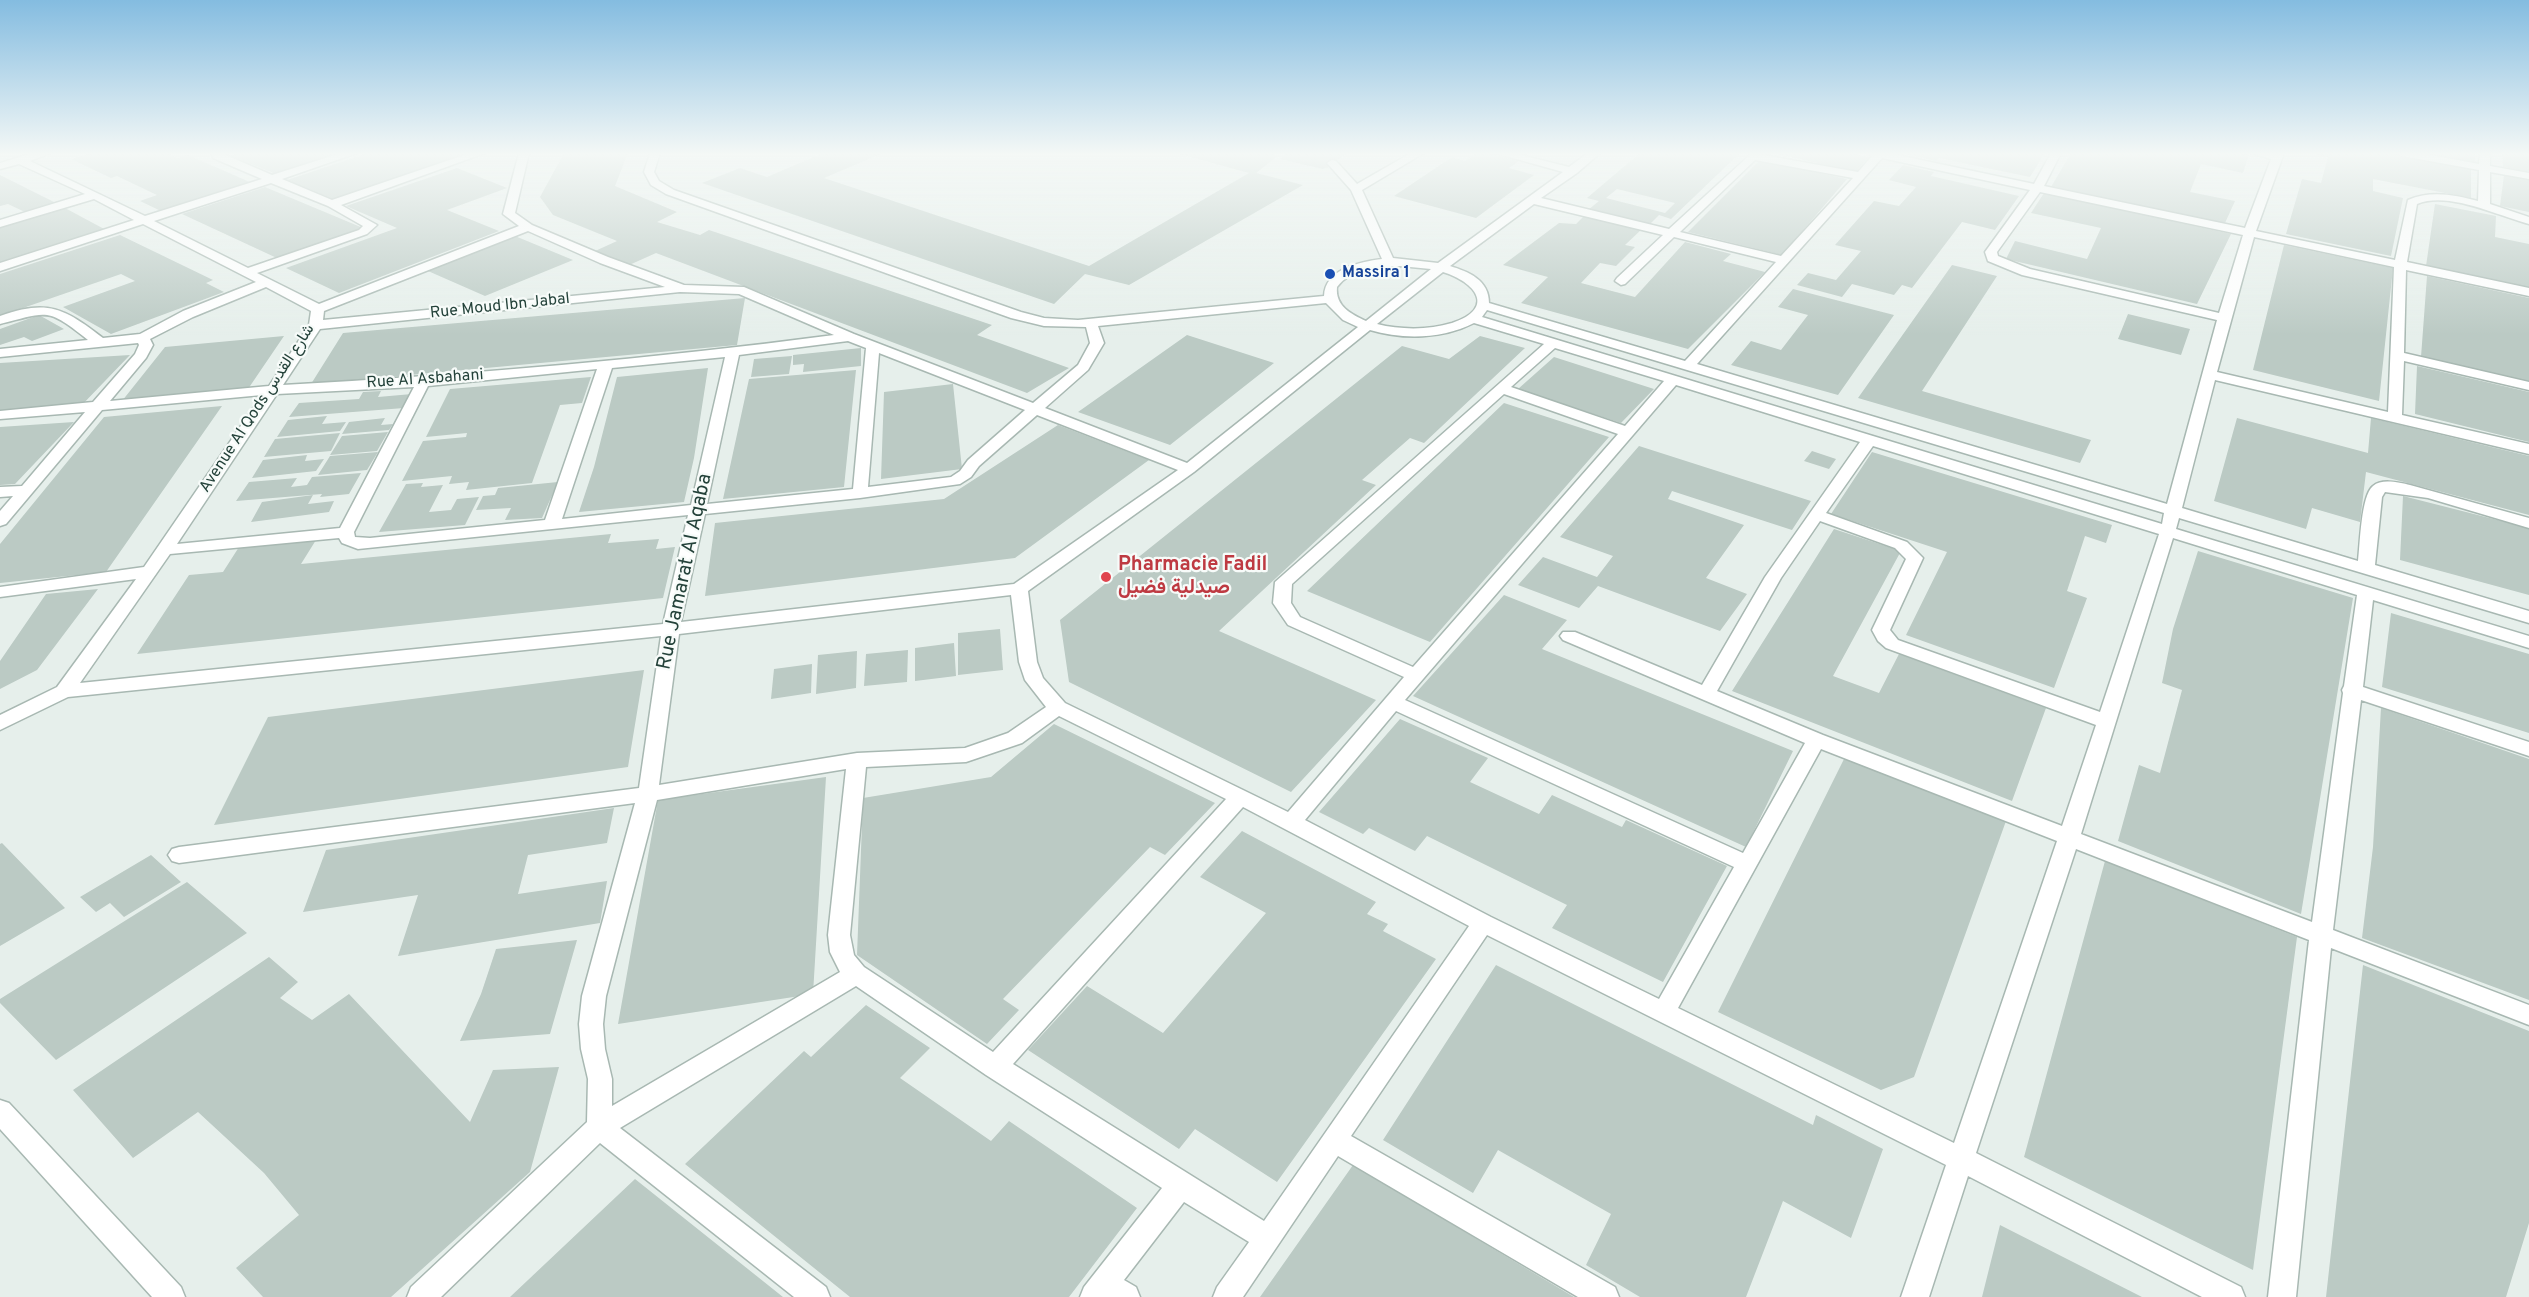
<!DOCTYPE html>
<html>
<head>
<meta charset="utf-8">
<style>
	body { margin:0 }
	canvas { display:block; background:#e6efeb }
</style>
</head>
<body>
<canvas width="2529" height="1297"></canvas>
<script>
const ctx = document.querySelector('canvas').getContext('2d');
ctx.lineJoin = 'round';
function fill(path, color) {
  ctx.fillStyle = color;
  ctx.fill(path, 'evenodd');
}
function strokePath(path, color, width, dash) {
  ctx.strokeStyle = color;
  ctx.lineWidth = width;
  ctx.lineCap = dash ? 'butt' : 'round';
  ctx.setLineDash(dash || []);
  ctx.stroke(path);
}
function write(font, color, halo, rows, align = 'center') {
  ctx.font = font + ' Overpass,Vazirmatn,sans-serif';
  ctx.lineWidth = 4.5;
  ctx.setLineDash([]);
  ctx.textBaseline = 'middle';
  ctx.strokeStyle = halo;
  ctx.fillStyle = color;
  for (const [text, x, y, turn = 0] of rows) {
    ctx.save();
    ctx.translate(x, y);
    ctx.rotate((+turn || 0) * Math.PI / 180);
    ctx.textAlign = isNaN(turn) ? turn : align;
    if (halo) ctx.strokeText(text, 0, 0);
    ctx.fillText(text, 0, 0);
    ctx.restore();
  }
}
const building = new Path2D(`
	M 93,153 L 166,153 L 178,158 L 188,155 L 252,183 L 163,212 L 140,201 L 157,195 L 117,176 L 111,178 L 71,159 Z
	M 240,153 L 340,153 L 276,174 L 231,156 Z
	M 368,153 L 468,153 L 336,200 L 287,180 Z
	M 564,153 L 628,153 L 615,186 L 677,212 L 657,222 L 700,235 L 709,230 L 992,325 L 977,335 L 1069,368 L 1027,393 L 656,253 L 627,266 L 593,252 L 617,241 L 553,215 L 540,197 Z
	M 823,153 L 883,153 L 824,178 L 1089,266 L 1249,173 L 1176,153 L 1267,153 L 1278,156 L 1256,173 L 1303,185 L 1129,285 L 1085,274 L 1054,304 L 702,183 L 740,168 L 767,177 Z
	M 1288,153 L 1348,153 L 1323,169 L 1279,159 Z
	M 1477,153 L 1487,153 L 1519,161 L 1509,168 L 1534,175 L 1476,218 L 1394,196 L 1452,157 L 1465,161 Z
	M 1640,153 L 1740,153 L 1671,219 L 1659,215 L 1649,225 L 1588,210 L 1599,201 L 1587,198 ZM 1617,189 L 1675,203 L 1665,213 L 1606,198 Z
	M 1774,153 L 1848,153 L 1869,157 L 1856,172 Z
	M 1902,153 L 2045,153 L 2030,177 L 1939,158 L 1936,161 Z
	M 2071,153 L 2237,153 L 2249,155 L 2243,173 L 2201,164 L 2190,192 L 2235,201 L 2225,223 L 2051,187 Z
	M 2313,153 L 2387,153 L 2471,169 L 2471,198 L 2373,179 L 2373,191 L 2403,198 L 2391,256 L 2286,234 L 2302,179 L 2321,183 L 2328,157 Z
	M 2428,153 L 2475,153 L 2475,163 L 2428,154 Z
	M 2502,153 L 2529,153 L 2529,172 L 2503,167 Z
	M 1760,160 L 1847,179 L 1782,255 L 1688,232 Z
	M 1903,165 L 1934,172 L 1931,176 L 2019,196 L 1995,230 L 1962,222 L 1912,288 L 1902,285 L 1894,295 L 1852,284 L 1842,297 L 1797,285 L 1808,273 L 1836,280 L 1861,251 L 1835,245 L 1874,201 L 1899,206 L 1916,187 L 1889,180 Z
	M 457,168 L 507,188 L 447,210 L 499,231 L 339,293 L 286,268 L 397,228 L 346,206 Z
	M 0,175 L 56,203 L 25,212 L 8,204 L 0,206 Z
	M 2504,175 L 2529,180 L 2529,212 L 2500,206 Z
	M 265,187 L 363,228 L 279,259 L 182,214 Z
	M 2044,193 L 2231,234 L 2197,304 L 2006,259 L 2015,241 L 2087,259 L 2101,228 L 2031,213 Z
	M 2435,204 L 2496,216 L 2495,237 L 2529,244 L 2529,288 L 2426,266 Z
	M 65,208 L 106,230 L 0,264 L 0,228 Z
	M 1585,215 L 1642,229 L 1625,245 L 1635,247 L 1616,266 L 1600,263 L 1581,283 L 1635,297 L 1685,242 L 1731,254 L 1723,261 L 1765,272 L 1688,349 L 1521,303 L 1548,277 L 1503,265 L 1559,223 L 1576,224 Z
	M 120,235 L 213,280 L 206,283 L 224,292 L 111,334 L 63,307 L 135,281 L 121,274 L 0,316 L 0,274 Z
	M 515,236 L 573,260 L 485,296 L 428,271 Z
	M 2284,245 L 2393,268 L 2379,401 L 2253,370 Z
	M 1952,265 L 1997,276 L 1922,391 L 2091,440 L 2080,463 L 1858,398 Z
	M 2427,276 L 2529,298 L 2529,383 L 2421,357 Z
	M 1793,289 L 1894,315 L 1838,395 L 1731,365 L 1751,341 L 1781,350 L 1808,315 L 1778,307 Z
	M 745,298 L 737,345 L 311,384 L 343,333 Z
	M 2128,314 L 2190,329 L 2181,355 L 2118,339 Z
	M 39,315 L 64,329 L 32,341 L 24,337 L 0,345 L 0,329 Z
	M 1187,335 L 1274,363 L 1170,445 L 1078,412 Z
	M 284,336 L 248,389 L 122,401 L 165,347 Z
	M 1480,336 L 1525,348 L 1424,443 L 1410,438 L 1362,480 L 1376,485 L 1219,631 L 1376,700 L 1291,792 L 1069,682 L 1060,620 L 1402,346 L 1449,359 Z
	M 861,348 L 861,366 L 803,372 L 804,364 L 793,365 L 793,355 Z
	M 130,355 L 80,407 L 0,412 L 0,363 Z
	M 792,356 L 789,374 L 751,377 L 754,359 Z
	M 1554,357 L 1654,389 L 1621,423 L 1518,389 Z
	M 2417,366 L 2529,392 L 2529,442 L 2415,414 Z
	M 708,368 L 694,458 L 684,502 L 579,512 L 594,467 L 617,377 Z
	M 856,370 L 844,487 L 723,499 L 749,379 Z
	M 591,377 L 582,403 L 560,405 L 532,483 L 466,490 L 469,482 L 449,484 L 452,476 L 402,481 L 423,441 L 466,437 L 467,433 L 426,437 L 450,389 Z
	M 953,384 L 962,469 L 881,479 L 884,392 Z
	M 381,391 L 378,397 L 412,394 L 404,408 L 289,417 L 299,403 L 359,399 L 363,392 Z
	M 1504,403 L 1609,437 L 1430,642 L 1307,591 Z
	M 222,406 L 106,572 L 0,583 L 0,544 L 104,417 Z
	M 327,416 L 322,424 L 346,422 L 340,431 L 277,437 L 288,420 Z
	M 385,418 L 381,425 L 393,424 L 389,430 L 342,434 L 349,422 Z
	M 2237,418 L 2368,453 L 2371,418 L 2529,456 L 2529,515 L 2366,472 L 2360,522 L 2312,508 L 2306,529 L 2214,501 Z
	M 74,422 L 15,484 L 0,485 L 0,427 Z
	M 1058,425 L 1149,460 L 1015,558 L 705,596 L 715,523 L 944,499 Z
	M 388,432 L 377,451 L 330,455 L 342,436 Z
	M 340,433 L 331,451 L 264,457 L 275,439 Z
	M 1639,446 L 1811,501 L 1792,530 L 1672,491 L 1668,499 L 1744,525 L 1706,578 L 1747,594 L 1720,631 L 1598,586 L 1579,608 L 1518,585 L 1543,557 L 1597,577 L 1613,556 L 1560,537 Z
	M 1812,451 L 1836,459 L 1829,469 L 1804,461 Z
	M 378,452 L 367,470 L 318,475 L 330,456 Z
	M 1872,452 L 2112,525 L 2106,543 L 2085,536 L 2067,591 L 2087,598 L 2054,688 L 1906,635 L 1947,552 L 1831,514 Z
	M 307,455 L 305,461 L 324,459 L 316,471 L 252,478 L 263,460 Z
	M 361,473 L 349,494 L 320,497 L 322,494 L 236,501 L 249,482 L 297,478 L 291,487 L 307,485 L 312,477 Z
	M 558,482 L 542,518 L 505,520 L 511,508 L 476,510 L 483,496 L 495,495 L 498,488 Z
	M 423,483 L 421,487 L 443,485 L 429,512 L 451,510 L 457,499 L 479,497 L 465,525 L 379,532 L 406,484 Z
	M 313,495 L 308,504 L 334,501 L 329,512 L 251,522 L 262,502 Z
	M 2403,496 L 2529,528 L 2529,595 L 2400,560 Z
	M 1834,529 L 1901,551 L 1833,676 L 1879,693 L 1899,654 L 2046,708 L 2012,801 L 1732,691 Z
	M 611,534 L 608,543 L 659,539 L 656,549 L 675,547 L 663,598 L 137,654 L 189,575 L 223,572 L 239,547 L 316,540 L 301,564 Z
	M 2198,551 L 2353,598 L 2301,914 L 2118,841 L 2139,765 L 2160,773 L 2182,690 L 2162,683 L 2173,629 Z
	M 98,589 L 37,670 L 0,689 L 0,661 L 46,594 Z
	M 1504,595 L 1567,620 L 1542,649 L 1793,751 L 1746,847 L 1413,696 Z
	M 2391,613 L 2529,654 L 2529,733 L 2382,687 Z
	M 1000,629 L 1003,670 L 958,675 L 958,633 Z
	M 954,643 L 956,676 L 915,681 L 915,648 Z
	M 908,650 L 907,682 L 864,686 L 866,654 Z
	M 857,651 L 856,688 L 816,694 L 818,655 Z
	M 812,664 L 811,693 L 771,699 L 774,669 Z
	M 644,670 L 628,767 L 214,825 L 268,717 Z
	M 2381,708 L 2529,759 L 2529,1000 L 2362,938 L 2373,847 Z
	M 1400,719 L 1488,758 L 1470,782 L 1539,814 L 1552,795 L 1622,827 L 1626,820 L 1727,866 L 1663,982 L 1552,928 L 1567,905 L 1427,836 L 1415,851 L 1369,828 L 1363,834 L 1319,812 Z
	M 1054,724 L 1215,803 L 1165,855 L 1150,847 L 1003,999 L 1019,1010 L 987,1044 L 857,955 L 863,798 L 991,777 Z
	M 1845,757 L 2006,821 L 1914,1077 L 1881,1090 L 1718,1012 Z
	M 826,777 L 813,994 L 618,1024 L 658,800 Z
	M 614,808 L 607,843 L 528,855 L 518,894 L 607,881 L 600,923 L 398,956 L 418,895 L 303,912 L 326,850 Z
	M 1242,831 L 1376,902 L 1367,914 L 1388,924 L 1383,931 L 1436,959 L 1277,1182 L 1195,1129 L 1179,1149 L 1028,1050 L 1087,986 L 1163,1033 L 1266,913 L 1200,877 Z
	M 2,843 L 65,908 L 0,946 L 0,844 Z
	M 151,855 L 181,882 L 124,917 L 110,903 L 96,912 L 80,897 Z
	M 2105,861 L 2297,937 L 2253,1270 L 2024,1157 Z
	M 187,882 L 247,933 L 56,1060 L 0,1003 L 0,999 Z
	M 577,940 L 550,1034 L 460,1041 L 481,994 L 496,949 Z
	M 269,957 L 298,982 L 280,998 L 312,1020 L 349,994 L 470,1122 L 493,1070 L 559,1067 L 530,1172 L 391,1297 L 263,1297 L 236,1268 L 299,1215 L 264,1173 L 198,1112 L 133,1158 L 73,1090 Z
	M 1496,965 L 1813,1125 L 1816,1115 L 1883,1149 L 1851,1238 L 1783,1201 L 1746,1297 L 1640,1297 L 1586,1265 L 1611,1214 L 1498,1150 L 1473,1193 L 1383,1140 Z
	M 2363,965 L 2529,1031 L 2529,1223 L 2506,1297 L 2326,1297 Z
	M 866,1005 L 930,1048 L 900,1078 L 991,1141 L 1009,1121 L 1137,1208 L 1069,1297 L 850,1297 L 685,1164 L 804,1051 L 811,1057 Z
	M 1353,1165 L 1574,1297 L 1260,1297 Z
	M 635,1179 L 783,1297 L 510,1297 Z
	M 2000,1225 L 2142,1297 L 1982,1297 Z`);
const minorTunnel = new Path2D(`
	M 1301,153 L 1332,163`);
const minor = new Path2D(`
	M 33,153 L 50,153 L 30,161 L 145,216 L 262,179 L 213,158 L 211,153 L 221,153 L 272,175 L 341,153 L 357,153 L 282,179 L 332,200 L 470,153 L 485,153 L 341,205 L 377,225 L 367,234 L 257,273 L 319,304 L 519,226 L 503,214 L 519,153 L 529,153 L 515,213 L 532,225 L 608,257 L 684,285 L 744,287 L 854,334 L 1033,403 L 1078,365 L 1090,343 L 1086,327 L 1044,326 L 1011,318 L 666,194 L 651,185 L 644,172 L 650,153 L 660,153 L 654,172 L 659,181 L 674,190 L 1021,312 L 1044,318 L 1078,320 L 1324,296 C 1325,269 1359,262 1382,259 L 1351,190 L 1327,163 L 1332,160 L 1336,161 L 1357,184 L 1411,153 L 1424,153 L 1362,190 L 1393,258 L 1438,263 L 1563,172 L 1495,153 L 1513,153 L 1569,167 L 1588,153 L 1600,153 L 1577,173 L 1541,198 L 1669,229 L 1752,153 L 1858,172 L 1872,156 L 1868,153 L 1888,153 L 2034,184 L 2051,153 L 2061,153 L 2044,186 L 2245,228 L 2271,159 L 2251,153 L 2284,153 L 2256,231 L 2395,260 L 2408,200 C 2431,190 2455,195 2478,201 L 2479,170 L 2402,156 L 2397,153 L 2420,153 L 2479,164 L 2480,153 L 2490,153 L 2490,166 L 2529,173 L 2529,179 L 2490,172 L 2490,204 L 2529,217 L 2529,224 C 2498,216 2449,191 2417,204 L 2407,262 L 2529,288 L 2529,296 L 2406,270 L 2404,353 L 2529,382 L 2529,390 L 2404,361 L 2402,415 L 2529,444 L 2529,454 L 2215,380 L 2182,508 L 2358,561 C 2360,545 2361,495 2373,486 C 2382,478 2400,483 2410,485 L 2529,518 L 2529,528 L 2428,498 L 2385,492 L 2382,497 L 2375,565 L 2529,611 L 2529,623 L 2179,518 L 2176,529 L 2529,636 L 2529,648 L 2373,600 L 2363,687 L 2529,742 L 2529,756 L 2361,700 L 2333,930 L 2529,1005 L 2529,1025 L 2331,948 L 2296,1297 L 2268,1297 L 2309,940 L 2076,849 L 1976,1153 L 2241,1287 L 2245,1297 L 2202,1297 L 1968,1176 L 1929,1297 L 1901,1297 L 1946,1165 L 1487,935 L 1351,1136 L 1615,1287 L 1619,1297 L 1578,1297 L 1338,1156 L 1243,1297 L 1213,1297 L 1217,1287 L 1249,1242 L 1184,1202 L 1124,1280 L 1136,1287 L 1140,1297 L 1080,1297 L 1084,1287 L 1162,1188 L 986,1075 L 856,986 L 620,1128 L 826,1287 L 830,1297 L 794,1297 L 600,1143 L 441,1297 L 407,1297 L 411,1287 L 587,1122 L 588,1079 L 581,1049 L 579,1024 L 582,996 L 635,803 L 179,863 L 172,861 L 168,855 L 172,849 L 179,847 L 639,788 L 661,636 L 68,697 L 0,730 L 0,715 L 57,687 L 136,579 L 0,597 L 0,587 L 144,567 L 262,395 L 102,410 L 6,524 L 0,526 L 0,511 L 13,496 L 0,497 L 0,487 L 22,486 L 85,412 L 0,419 L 0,411 L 93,402 L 135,354 L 139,345 L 138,343 L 0,357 L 0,349 L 88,340 C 46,307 49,312 0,324 L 0,316 C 48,299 64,308 103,338 L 140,334 L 183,311 L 256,282 L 143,224 L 0,271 L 0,263 L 134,220 L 94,199 L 0,227 L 0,220 L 85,194 L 19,164 L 0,169 L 0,163 ZM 1882,158 L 2030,190 L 1985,252 L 1988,261 L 2022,275 L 2217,320 L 2167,504 L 1697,364 ZM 1755,160 L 1853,178 L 1781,256 L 1680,232 ZM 271,183 L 328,206 L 363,226 L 359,230 L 248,268 L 154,221 ZM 2040,192 L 2243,235 L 2219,313 L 2030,269 L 1998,256 L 1997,252 ZM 1534,204 L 1663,235 L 1617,278 L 1615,281 L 1621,285 L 1625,284 L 1674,237 L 1776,262 L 1685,361 L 1489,303 C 1489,280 1469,272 1450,266 ZM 528,231 L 600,263 L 665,287 L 323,320 L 324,311 ZM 2254,237 L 2394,267 L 2388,412 L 2217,372 ZM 1400,266 L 1431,269 L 1366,321 C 1351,314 1335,306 1337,287 C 1351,268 1378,266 1400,266 ZM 1443,272 C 1475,282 1497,308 1452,323 C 1429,330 1401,330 1377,324 ZM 266,287 L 311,311 L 309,325 L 269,386 L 110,401 L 146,358 L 153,345 L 150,339 L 193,317 ZM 680,292 L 739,294 L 834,335 C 651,359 467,375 283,385 L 320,329 ZM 1326,303 L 1343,320 L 1358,327 L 1187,463 L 1045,408 L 1088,370 L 1104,343 L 1098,326 ZM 1487,310 L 2164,513 L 2162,524 L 1482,317 ZM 1474,323 L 1544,344 L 1275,582 L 1273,603 L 1288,625 L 1404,677 L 1288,812 L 1065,703 L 1043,678 L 1037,662 L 1028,591 L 1194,472 L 1370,330 C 1403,340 1443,339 1474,323 ZM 848,341 L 866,348 L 853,489 L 707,504 L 739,355 ZM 1555,348 L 1664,381 L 1625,426 L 1511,387 ZM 879,353 L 1025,410 L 968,460 L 960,471 L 951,477 L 868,487 ZM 725,357 L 691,505 L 562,519 L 612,368 ZM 597,369 L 545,520 L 370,538 L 355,537 L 354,532 L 428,386 ZM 1676,385 L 1860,442 L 1765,577 L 1702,685 L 1575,632 L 1563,632 L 1560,636 L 1563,640 L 1805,743 L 1743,853 L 1405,700 ZM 414,387 L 340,528 L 177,544 L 277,394 ZM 1504,394 L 1618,434 L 1413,667 L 1300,617 L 1291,603 L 1292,584 ZM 1037,415 L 1178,470 L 1014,584 L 681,622 L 705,514 L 860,498 L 960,484 L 971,477 L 979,466 ZM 1873,446 L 2159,534 L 2100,712 L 1898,640 L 1890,630 L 1923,558 L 1907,542 L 1826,513 ZM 688,515 L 663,624 L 80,683 L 170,554 L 339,538 L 342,543 L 358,549 ZM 1820,521 L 1895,548 L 1906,559 L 1872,630 L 1878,641 L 1886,648 L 2096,725 L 2062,826 L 1823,735 L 1717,691 L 1781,578 ZM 2173,538 L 2357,595 L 2344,686 L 2342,690 L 2343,693 L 2312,922 L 2081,834 ZM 1011,595 L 1019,662 L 1025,680 L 1046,707 L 1008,733 L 965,748 L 857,753 L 659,785 L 679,634 ZM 1396,711 L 1734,867 L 1659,999 L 1491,917 L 1305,820 ZM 1059,716 L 1226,799 L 993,1052 L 864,967 L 854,955 L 850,935 L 866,767 L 966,762 L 1022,743 ZM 1821,749 L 2057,841 L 1954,1143 L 1678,1008 ZM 846,769 L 828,935 L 830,952 L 840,972 L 612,1106 L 612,1079 L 605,1049 L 603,1024 L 606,996 L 657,800 ZM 1243,807 L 1469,926 L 1264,1221 L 1013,1064 Z
	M 0,1100 L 9,1103 L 181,1287 L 185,1297 L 152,1297 L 0,1129 Z`);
const markers = [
	[1330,274,6,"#1a4fb4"],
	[1106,577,6,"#e0444e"]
];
const farTransitnames = [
	["Massira 1",1342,274]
];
const farStreetnames = [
	["Rue Moud Ibn Jabal",500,307,-6],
	["Rue Al Asbahani",425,380,-4],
	["Avenue Al Qods شارع القدس",258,409,-57]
];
const healthNames = [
	["Pharmacie Fadil",1118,566],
	["صيدلية فضيل",1118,589]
];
const streetNames = [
	["Rue Jamarat Al Aqaba",686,572,-78]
];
fill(building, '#bbcac4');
strokePath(minorTunnel, '#bfccc8', 12, [12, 6]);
strokePath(minor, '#a8b8b2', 3);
fill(minor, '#fff');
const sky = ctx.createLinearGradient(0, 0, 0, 335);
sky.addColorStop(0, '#84bce0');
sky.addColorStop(0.46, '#f4f8f6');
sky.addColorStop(1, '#f4f8f600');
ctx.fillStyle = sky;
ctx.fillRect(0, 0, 2529, 335);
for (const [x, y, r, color] of markers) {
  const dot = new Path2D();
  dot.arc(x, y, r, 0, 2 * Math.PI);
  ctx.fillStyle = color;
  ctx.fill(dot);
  strokePath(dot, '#f7fbf9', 2);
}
write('bold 16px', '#164399', '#f7fbf9', farTransitnames, 'left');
write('16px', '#24423a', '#f7fbf9', farStreetnames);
write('bold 20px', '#be3a42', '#f7fbf9', healthNames, 'left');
write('20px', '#24423a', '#f7fbf9', streetNames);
</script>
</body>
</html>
